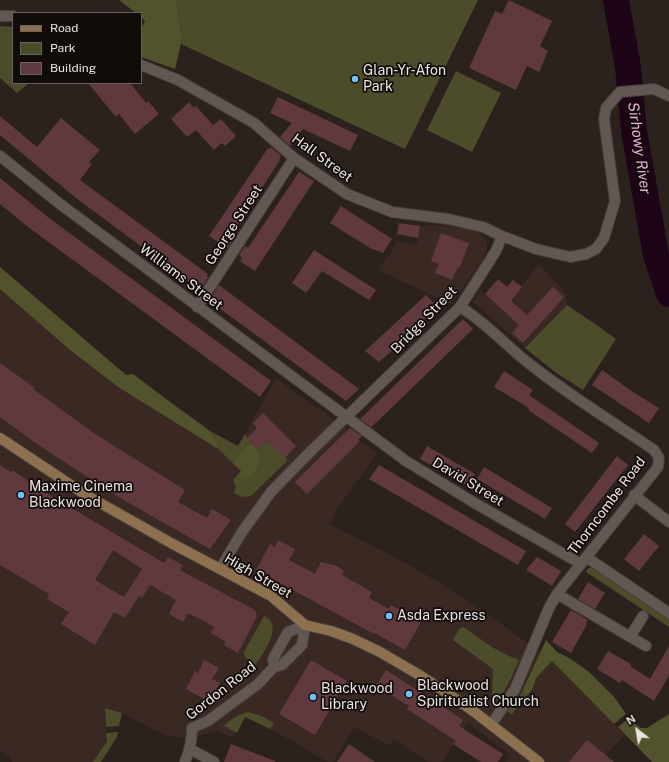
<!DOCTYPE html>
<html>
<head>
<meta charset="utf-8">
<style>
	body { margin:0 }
	#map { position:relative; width:669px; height:762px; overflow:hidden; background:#2b221e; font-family:"Public Sans",sans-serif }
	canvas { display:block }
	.legend { position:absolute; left:12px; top:12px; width:130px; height:72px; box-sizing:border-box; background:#110c0a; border:1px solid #686260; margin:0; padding:5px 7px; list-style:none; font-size:12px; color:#eae3e1 }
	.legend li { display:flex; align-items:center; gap:8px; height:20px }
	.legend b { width:20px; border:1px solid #686260 }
	.north { position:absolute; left:617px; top:710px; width:40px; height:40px; -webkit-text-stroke:3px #110c0a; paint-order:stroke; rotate:329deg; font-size:11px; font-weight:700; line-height:16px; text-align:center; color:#eae3e1 }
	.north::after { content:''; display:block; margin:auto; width:14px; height:18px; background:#eae3e1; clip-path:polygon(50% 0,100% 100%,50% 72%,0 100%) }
</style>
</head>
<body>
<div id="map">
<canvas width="669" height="762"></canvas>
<ul class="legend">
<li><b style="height:5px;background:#8d714f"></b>Road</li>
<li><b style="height:11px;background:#4c4c2a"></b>Park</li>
<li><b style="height:11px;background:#60393f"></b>Building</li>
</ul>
<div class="north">N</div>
</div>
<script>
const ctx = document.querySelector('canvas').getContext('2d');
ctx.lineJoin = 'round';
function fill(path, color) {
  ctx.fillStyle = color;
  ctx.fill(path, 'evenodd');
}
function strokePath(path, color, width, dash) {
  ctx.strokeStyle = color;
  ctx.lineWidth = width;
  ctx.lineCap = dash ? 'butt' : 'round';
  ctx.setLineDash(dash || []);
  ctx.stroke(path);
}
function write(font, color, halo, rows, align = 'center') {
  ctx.font = font + ' "Public Sans",sans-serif';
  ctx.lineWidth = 3.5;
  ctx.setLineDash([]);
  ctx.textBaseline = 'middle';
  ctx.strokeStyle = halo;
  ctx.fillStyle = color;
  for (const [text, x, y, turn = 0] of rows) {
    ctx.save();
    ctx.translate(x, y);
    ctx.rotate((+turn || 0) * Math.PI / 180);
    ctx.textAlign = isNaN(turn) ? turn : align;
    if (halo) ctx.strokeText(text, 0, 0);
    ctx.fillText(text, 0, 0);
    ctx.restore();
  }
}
const built = new Path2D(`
	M 440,225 L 463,227 L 479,233 L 487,242 L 487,250 L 482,261 L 451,304 L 378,270 L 391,253 L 396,241 L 417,244 L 420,226 Z
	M 539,264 L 566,294 L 567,305 L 525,348 L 473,302 L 480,290 L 503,311 Z
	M 0,289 L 70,350 L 118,387 L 218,449 L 225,455 L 238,447 L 276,378 L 348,430 L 360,441 L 377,453 L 335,512 L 330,524 L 400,560 L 435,580 L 479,608 L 552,661 L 625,735 L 609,752 L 603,762 L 506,762 L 510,755 L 468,723 L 442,762 L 428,762 L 393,739 L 389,746 L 354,727 L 333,762 L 328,762 L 287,738 L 245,717 L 233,738 L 218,731 L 192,738 L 166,736 L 122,713 L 105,709 L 107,741 L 93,762 L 12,762 L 11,758 L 0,750 Z`);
const green = new Path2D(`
	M 176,0 L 478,0 L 405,149 L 181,44 L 182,39 Z
	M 0,26 L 13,27 L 13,83 L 29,83 L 17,93 L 0,78 Z
	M 456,71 L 501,93 L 472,152 L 427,130 Z
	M 567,305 L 601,328 L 616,339 L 583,390 L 555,372 L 525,348 Z
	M 210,431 L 238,446 L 245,434 L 251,443 L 240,452 L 233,463 L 218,449 L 219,445 Z
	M 267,440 L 288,460 L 251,496 L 242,497 L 234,493 L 236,487 L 233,480 L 236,477 L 243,481 L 254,475 L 261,461 L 257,449 Z
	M 588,568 L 593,568 L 669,618 L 669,627 L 586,572 Z
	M 264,616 C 267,618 270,619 271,622 C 278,633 262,656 255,665 L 245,657 L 244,652 Z
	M 462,627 L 465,628 C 482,640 498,653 519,660 C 512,676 505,696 490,706 L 492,696 L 493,669 L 453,640 L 459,629 Z
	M 522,692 L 527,696 L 512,714 L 507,711 Z
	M 105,708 L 122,713 L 119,726 L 106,727 Z
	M 248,712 L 262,716 L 274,723 L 270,729 L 245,717 L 237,733 L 224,726 C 232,718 238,715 248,712 Z
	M 118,732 L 117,737 L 101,762 L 93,762 L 107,741 L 106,733 Z`);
const forest = new Path2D(`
	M 119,0 L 176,0 L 182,39 L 175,69 L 141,57 L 141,29 L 145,21 L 141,17 L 141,13 L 136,13 Z
	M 0,267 L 126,375 L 133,374 L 158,393 L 210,431 L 219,445 L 218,449 L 118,387 L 70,350 L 0,289 Z
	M 251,443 L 257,449 L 261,461 L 254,475 L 243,481 L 236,477 L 241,471 L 233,463 L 240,452 Z
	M 546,640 L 557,652 L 569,658 L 588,671 L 615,698 L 626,714 L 614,724 L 552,661 L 536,678 L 533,688 L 527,696 L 522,692 Z
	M 669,714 L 669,762 L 652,762 L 618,727 L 628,719 L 641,728 L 647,728 Z`);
const river = new Path2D(`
	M 616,0 L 628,67 L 634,131 L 656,255 L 669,294`);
const building = new Path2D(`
	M 509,0 L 552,21 L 540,46 L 548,51 L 539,72 L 527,66 L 516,90 L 469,68 L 495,11 L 502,14 Z
	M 88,83 L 130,83 L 146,103 L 148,101 L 159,114 L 135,134 L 119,114 L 116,117 Z
	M 278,97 L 358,135 L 350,151 L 303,129 L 290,146 L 280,137 L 292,123 L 270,113 Z
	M 189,102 L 194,108 L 196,106 L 213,125 L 221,119 L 236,136 L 225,146 L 222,143 L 214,150 L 196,130 L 187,137 L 171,119 Z
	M 0,116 L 37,147 L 61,118 L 100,150 L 89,162 L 92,164 L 80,180 L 208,274 L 207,276 L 208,278 L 200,290 L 76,198 L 0,135 Z
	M 271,147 L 281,156 L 279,159 L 280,160 L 231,236 L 234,238 L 228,248 L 209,236 L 268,148 L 269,149 Z
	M 299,172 L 314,181 L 255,271 L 240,261 L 242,258 L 239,255 L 245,246 L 248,248 Z
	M 0,178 L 49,218 L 271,381 L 260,397 L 28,227 L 0,204 Z
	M 341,206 L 392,239 L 383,253 L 370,248 L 330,223 Z
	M 399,223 L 420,226 L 418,238 L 397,234 Z
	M 441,233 L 469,243 L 460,267 L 458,267 L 452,280 L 435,273 L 439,264 L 431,261 Z
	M 314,250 L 376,290 L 369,300 L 322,271 L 306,293 L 292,283 Z
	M 498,279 L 507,287 L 513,280 L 522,287 L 511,301 L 527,315 L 553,287 L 564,297 L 523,343 L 512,333 L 519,325 L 485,294 Z
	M 219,285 L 332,369 L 359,389 L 346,401 L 275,349 L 211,302 L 213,299 L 211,298 Z
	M 426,295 L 438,307 L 387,355 L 379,362 L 365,351 Z
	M 463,319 L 473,329 L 380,419 L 371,427 L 360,419 Z
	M 0,363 L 35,388 L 33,389 L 95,434 L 185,490 L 178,502 L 207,518 L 212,509 L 231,520 L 210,549 L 120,498 L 37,444 L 0,417 Z
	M 602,370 L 633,392 L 659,408 L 649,423 L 592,385 Z
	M 504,371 L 533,390 L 529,395 L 599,443 L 592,453 L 528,410 L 529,408 L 494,387 Z
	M 263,413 L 296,446 L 285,458 L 267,440 L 257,449 L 247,438 L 257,428 L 253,423 Z
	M 350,428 L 362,436 L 358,440 L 360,441 L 307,494 L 295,482 Z
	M 427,446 L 475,474 L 468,486 L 420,459 Z
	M 617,456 L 628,465 L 575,532 L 565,524 Z
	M 0,465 L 11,472 L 12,470 L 48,494 L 164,563 L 168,557 L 183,565 L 180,570 L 255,610 L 257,616 L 238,653 L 224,645 L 226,642 L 211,633 L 214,627 L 204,621 L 188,613 L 183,622 L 169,614 L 176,600 L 150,585 L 142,598 L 139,596 L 125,618 L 114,612 L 95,645 L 61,624 L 69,612 L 47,599 L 49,594 L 0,565 ZM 113,550 L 142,569 L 124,597 L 95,580 Z
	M 379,465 L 526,551 L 518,565 L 369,479 Z
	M 484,467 L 552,508 L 545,519 L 477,479 Z
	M 644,534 L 659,546 L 639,571 L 624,559 Z
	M 278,540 L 295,549 L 289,560 L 315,574 L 321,562 L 337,566 L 344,571 L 342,575 L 372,592 L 369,598 L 389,609 L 391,605 L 421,622 L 405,650 L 375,633 L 374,634 L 256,570 L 270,544 L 275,547 Z
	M 537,557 L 561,571 L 552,586 L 526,570 Z
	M 588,582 L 605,593 L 595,609 L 578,599 Z
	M 571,610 L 588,620 L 586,623 L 587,624 L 571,653 L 552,642 Z
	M 669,646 L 669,676 L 654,701 L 622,680 L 620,683 L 597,669 L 608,651 L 631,664 L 630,666 L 650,679 Z
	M 204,660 L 219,668 L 212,679 L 220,683 L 210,702 L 186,689 L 195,671 L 198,673 Z
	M 311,660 L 347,681 L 315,735 L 279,714 Z
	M 386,670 L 463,720 L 459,726 L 503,754 L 498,762 L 481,762 L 453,744 L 456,741 L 407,709 L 409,706 L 376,686 Z
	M 587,740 L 596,747 L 614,762 L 569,762 Z
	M 231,744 L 275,761 L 275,762 L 224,762 Z
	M 349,744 L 375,762 L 337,762 Z`);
const street = new Path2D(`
	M 0,16 L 13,16
	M 141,65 L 178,80 L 254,123 L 294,158 L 347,194 L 392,212 L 448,219 L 483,227 L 502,236 L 536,249 L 570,257 L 586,254 L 596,249 L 604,238 L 615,201 L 604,119 L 606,108 L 620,92 L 654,89 L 669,96
	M 0,156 L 60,204 L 406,461 L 473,502 L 581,564
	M 197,307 L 294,158
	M 460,307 C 487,323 507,347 531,365 C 570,396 613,422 654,450 L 659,458 L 658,467 L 557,594 L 549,608 L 515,689 L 491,725
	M 634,495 L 669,522
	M 586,557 L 669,613
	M 220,569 L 242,532 L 271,492 L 312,450 L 460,307 L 496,251 L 502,236
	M 557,594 L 646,646
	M 630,637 L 643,616
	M 274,667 L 273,659 L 288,632 L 305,625
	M 190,749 L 214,762
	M 185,762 C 190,750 192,741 192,728 L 208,721 L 258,684 L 274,667 L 282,665 L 302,645 L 305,625`);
const secondary = new Path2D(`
	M 0,438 L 86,495 L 171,543 L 271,596 L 305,625 L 331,631 L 353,639 L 380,652 L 421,676 L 472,710 L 539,762`);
const markers = [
	[355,79,4,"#72c1f5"],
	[21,495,4,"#72c1f5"],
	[389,616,4,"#72c1f5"],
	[409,694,4,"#72c1f5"],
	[313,697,4,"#72c1f5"]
];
const poiNames = [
	["Glan-Yr-Afon",363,71],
	["Park",363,87],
	["Maxime Cinema",29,487],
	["Blackwood",29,503],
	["Asda Express",397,616],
	["Blackwood",417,686],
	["Spiritualist Church",417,702],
	["Blackwood",321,689],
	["Library",321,705]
];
const streetNames = [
	["Hall Street",322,158,36],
	["George Street",234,225,-57],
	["Williams Street",181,277,37],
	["Bridge Street",424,320,-46],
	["David Street",468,482,31],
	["Thorncombe Road",607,506,-53],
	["High Street",258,576,30],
	["Gordon Road",221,691,-38]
];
const waterNames = [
	["Sirhowy River",639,148,82]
];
fill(built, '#392922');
fill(green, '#4c4c2a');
fill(forest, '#52522c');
strokePath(river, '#1d0417', 26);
fill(building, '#60393f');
strokePath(street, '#473f3c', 12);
strokePath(secondary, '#473f3c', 12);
strokePath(street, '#625752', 10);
strokePath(secondary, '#8d714f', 10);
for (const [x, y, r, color] of markers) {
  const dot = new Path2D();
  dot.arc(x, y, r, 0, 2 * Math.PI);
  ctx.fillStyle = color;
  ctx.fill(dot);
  strokePath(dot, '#110c0a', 1.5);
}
write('14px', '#eae3e1', '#110c0a', poiNames, 'left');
write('14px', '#eae3e1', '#110c0a', streetNames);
write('italic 15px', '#e7add6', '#110c0a', waterNames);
</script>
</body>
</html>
